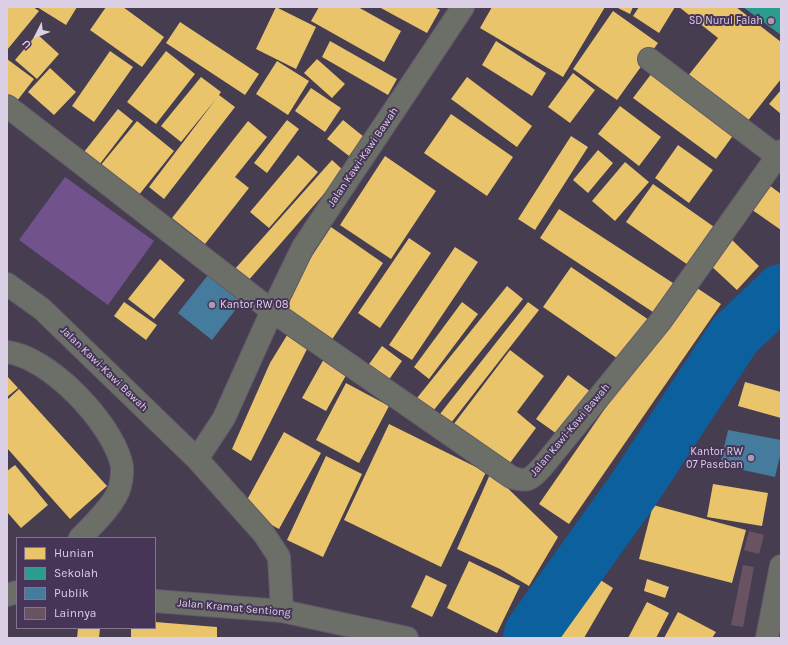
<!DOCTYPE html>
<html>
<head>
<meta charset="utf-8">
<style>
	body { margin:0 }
	#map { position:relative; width:788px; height:645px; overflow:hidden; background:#473d50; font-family:Karla,sans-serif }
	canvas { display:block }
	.frame { position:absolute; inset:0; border:8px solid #dbd0e6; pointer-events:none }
	.legend { position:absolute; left:16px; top:537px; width:140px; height:92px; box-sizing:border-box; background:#473558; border:1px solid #827391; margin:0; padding:5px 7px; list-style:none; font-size:12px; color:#dbd0e6 }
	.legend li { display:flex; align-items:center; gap:8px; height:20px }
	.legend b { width:20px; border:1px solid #827391 }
	.north { position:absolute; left:16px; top:16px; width:40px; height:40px; -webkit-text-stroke:3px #473558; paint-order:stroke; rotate:228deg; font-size:11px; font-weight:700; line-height:16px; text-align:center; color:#dbd0e6 }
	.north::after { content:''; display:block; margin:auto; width:14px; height:18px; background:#dbd0e6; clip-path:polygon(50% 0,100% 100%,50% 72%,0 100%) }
</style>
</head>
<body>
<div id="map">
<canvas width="788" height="645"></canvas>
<div class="frame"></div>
<ul class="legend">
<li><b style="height:11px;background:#e9c46a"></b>Hunian</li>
<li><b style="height:11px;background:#2a9d8f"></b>Sekolah</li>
<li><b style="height:11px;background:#457b9d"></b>Publik</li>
<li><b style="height:11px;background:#695362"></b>Lainnya</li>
</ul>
<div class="north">U</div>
</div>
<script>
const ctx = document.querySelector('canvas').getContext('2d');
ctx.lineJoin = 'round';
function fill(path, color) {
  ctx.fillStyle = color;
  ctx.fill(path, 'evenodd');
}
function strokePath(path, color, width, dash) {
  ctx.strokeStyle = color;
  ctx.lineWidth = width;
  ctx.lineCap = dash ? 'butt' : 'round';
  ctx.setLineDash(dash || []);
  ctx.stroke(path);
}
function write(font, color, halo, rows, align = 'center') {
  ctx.font = font + ' Karla,sans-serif';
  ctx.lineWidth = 4;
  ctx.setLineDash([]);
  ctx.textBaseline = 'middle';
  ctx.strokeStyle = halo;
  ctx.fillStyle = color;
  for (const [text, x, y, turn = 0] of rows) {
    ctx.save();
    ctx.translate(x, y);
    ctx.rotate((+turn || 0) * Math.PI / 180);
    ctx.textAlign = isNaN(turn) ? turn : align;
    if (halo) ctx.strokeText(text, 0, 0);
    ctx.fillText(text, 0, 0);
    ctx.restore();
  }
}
const green = new Path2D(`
	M 65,177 L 154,241 L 108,305 L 19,240 Z`);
const homes = new Path2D(`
	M 7,7 L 33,7 L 39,11 L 7,50 Z
	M 37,7 L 77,7 L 66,25 Z
	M 106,7 L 123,7 L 164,37 L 142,67 L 90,30 Z
	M 276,7 L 316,27 L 296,69 L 256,49 Z
	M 319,7 L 358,7 L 401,31 L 384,62 L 311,21 Z
	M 379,7 L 434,7 L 440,10 L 427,33 Z
	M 492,7 L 605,7 L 563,77 L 480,28 Z
	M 616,7 L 633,7 L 630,14 Z
	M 639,7 L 675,7 L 659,33 L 633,16 Z
	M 679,7 L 736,7 L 781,42 L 781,79 L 743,127 L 684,81 L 718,38 Z
	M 613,11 L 658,43 L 617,100 L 573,69 Z
	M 180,22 L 259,74 L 245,95 L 166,43 Z
	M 37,34 L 59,54 L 37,79 L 15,60 Z
	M 330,41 L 397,79 L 388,95 L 322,57 Z
	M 496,41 L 546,73 L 532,96 L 482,65 Z
	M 110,51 L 133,67 L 94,122 L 72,106 Z
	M 166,51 L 195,74 L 156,124 L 127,102 Z
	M 7,59 L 34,79 L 13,106 L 7,101 Z
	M 317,59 L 345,84 L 332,98 L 304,73 Z
	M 277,61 L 309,81 L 288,115 L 256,94 Z
	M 50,68 L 76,92 L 54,115 L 28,92 Z
	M 655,69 L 737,130 L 716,159 L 633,98 Z
	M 573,73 L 595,90 L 570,123 L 548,107 Z
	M 201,77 L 221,92 L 219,95 L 235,107 L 164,199 L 149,187 L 216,99 L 181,142 L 161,126 Z
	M 467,77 L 532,126 L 517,147 L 451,99 Z
	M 311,88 L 341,108 L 325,132 L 295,111 Z
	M 781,90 L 781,114 L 769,104 Z
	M 620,106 L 661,137 L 639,166 L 598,134 Z
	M 118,109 L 133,121 L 99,165 L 84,152 Z
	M 451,114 L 513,157 L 487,196 L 424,153 Z
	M 287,120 L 299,129 L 267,173 L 254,163 Z
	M 343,120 L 364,137 L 349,156 L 327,139 Z
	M 137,121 L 174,151 L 134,201 L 96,171 Z
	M 248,121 L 267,137 L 235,177 L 249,188 L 205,244 L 172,218 Z
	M 571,136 L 588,147 L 535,230 L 518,219 Z
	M 678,145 L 713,170 L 689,203 L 655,178 Z
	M 598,150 L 613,163 L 588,193 L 573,180 Z
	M 298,155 L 318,172 L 269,228 L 250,212 Z
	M 385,156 L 436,191 L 391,259 L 340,225 Z
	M 332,160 L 344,171 L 247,282 L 234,270 Z
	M 625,162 L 649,182 L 615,221 L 592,201 Z
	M 765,182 L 781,194 L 781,230 L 748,207 Z
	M 653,184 L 717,229 L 691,267 L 626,222 Z
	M 559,209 L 676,285 L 656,314 L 540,238 Z
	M 331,227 L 383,263 L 329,344 L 277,309 Z
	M 409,238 L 431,253 L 380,328 L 358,313 Z
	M 732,240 L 759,266 L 737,290 L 709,264 Z
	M 455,247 L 478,262 L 412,360 L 389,345 Z
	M 160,259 L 185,280 L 154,319 L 128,299 Z
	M 571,267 L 652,322 L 624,363 L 543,307 Z
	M 691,284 L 721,304 L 569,524 L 539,504 Z
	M 507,286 L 523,299 L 429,416 L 413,403 Z
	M 124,302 L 157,325 L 146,340 L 114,316 Z
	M 462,302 L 478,314 L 429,379 L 414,367 Z
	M 528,302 L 539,310 L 447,428 L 436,419 Z
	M 289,332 L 310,343 L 251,461 L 232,449 L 270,363 Z
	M 382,346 L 402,361 L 388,381 L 367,367 Z
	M 510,350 L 544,376 L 517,412 L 536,428 L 504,471 L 450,429 Z
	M 325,357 L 349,370 L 326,411 L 302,398 Z
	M 568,375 L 595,395 L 564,439 L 536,419 Z
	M 7,376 L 18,388 L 7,397 Z
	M 745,382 L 781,392 L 781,418 L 738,406 Z
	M 346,383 L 389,406 L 359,463 L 316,440 Z
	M 19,389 L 107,486 L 70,519 L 7,448 L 7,400 Z
	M 389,424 L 486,472 L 441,567 L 344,520 Z
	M 284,432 L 321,453 L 279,529 L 242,509 Z
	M 326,456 L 362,474 L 323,557 L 287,540 Z
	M 15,465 L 48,505 L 21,528 L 7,512 L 7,471 Z
	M 491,472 L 558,537 L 529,586 L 500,569 L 457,549 Z
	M 713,484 L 768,493 L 762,526 L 707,517 Z
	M 653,505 L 746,530 L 732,583 L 639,559 Z
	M 469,561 L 520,586 L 497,633 L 447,608 Z
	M 426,575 L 447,585 L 432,617 L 411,607 Z
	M 594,576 L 613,588 L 584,638 L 558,638 Z
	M 647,579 L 669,587 L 665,598 L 644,591 Z
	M 647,602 L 669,613 L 656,638 L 628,638 Z
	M 678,612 L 716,632 L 712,638 L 664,638 Z
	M 155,622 L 217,627 L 217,638 L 131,638 L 131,628 L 155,628 Z
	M 78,628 L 100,628 L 99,638 L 77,638 Z`);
const schools = new Path2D(`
	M 743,7 L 781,7 L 781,35 Z`);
const public = new Path2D(`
	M 212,270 L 246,296 L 212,340 L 178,313 Z
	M 728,430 L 781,440 L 781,452 L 775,477 L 720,465 Z`);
const river = new Path2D(`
	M 530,638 L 531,633 L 634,489 L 735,335 L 781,291`);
const building = new Path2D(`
	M 749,531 L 764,535 L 759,554 L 744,550 Z
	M 743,565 L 754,567 L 743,627 L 731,625 Z`);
const minor = new Path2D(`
	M 649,59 L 777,156
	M 7,106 L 272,311 L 511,477 C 528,483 531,479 543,466 L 660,322 L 781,151
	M 7,284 L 42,309 L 197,459
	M 7,352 C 49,357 110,421 121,462 C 123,468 122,479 120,486 C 117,502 92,526 80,538
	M 7,595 L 17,592
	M 155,601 L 282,611 L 407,638
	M 282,611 L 279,557 L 264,534 L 197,459 L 224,418 L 272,311 L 303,247 L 463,7
	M 767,638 L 781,566`);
const markers = [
	[771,21,4,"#a79db2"],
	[212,305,4,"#a79db2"],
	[751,458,4,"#a79db2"]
];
const poiNames = [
	["SD Nurul Falah",763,21],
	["Kantor RW 08",220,305,"left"],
	["Kantor RW",743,452],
	["07 Paseban",743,465]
];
const streetNames = [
	["Jalan Kawi-Kawi Bawah",363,157,-56],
	["Jalan Kawi-Kawi Bawah",104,369,44],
	["Jalan Kawi-Kawi Bawah",570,430,-50],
	["Jalan Kramat Sentiong",234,608,5]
];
fill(green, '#71528c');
fill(homes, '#e9c46a');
fill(schools, '#2a9d8f');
fill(public, '#457b9d');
strokePath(river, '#0b609d', 54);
fill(building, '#695362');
strokePath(minor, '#625969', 24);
strokePath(minor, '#6c6f67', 22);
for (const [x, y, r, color] of markers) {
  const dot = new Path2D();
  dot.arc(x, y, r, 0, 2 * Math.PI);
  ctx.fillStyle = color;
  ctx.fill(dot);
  strokePath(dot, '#473558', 1.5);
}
write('11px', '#dbd0e6', '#473558', poiNames, 'right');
write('11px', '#dbd0e6', '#473558', streetNames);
</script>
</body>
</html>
